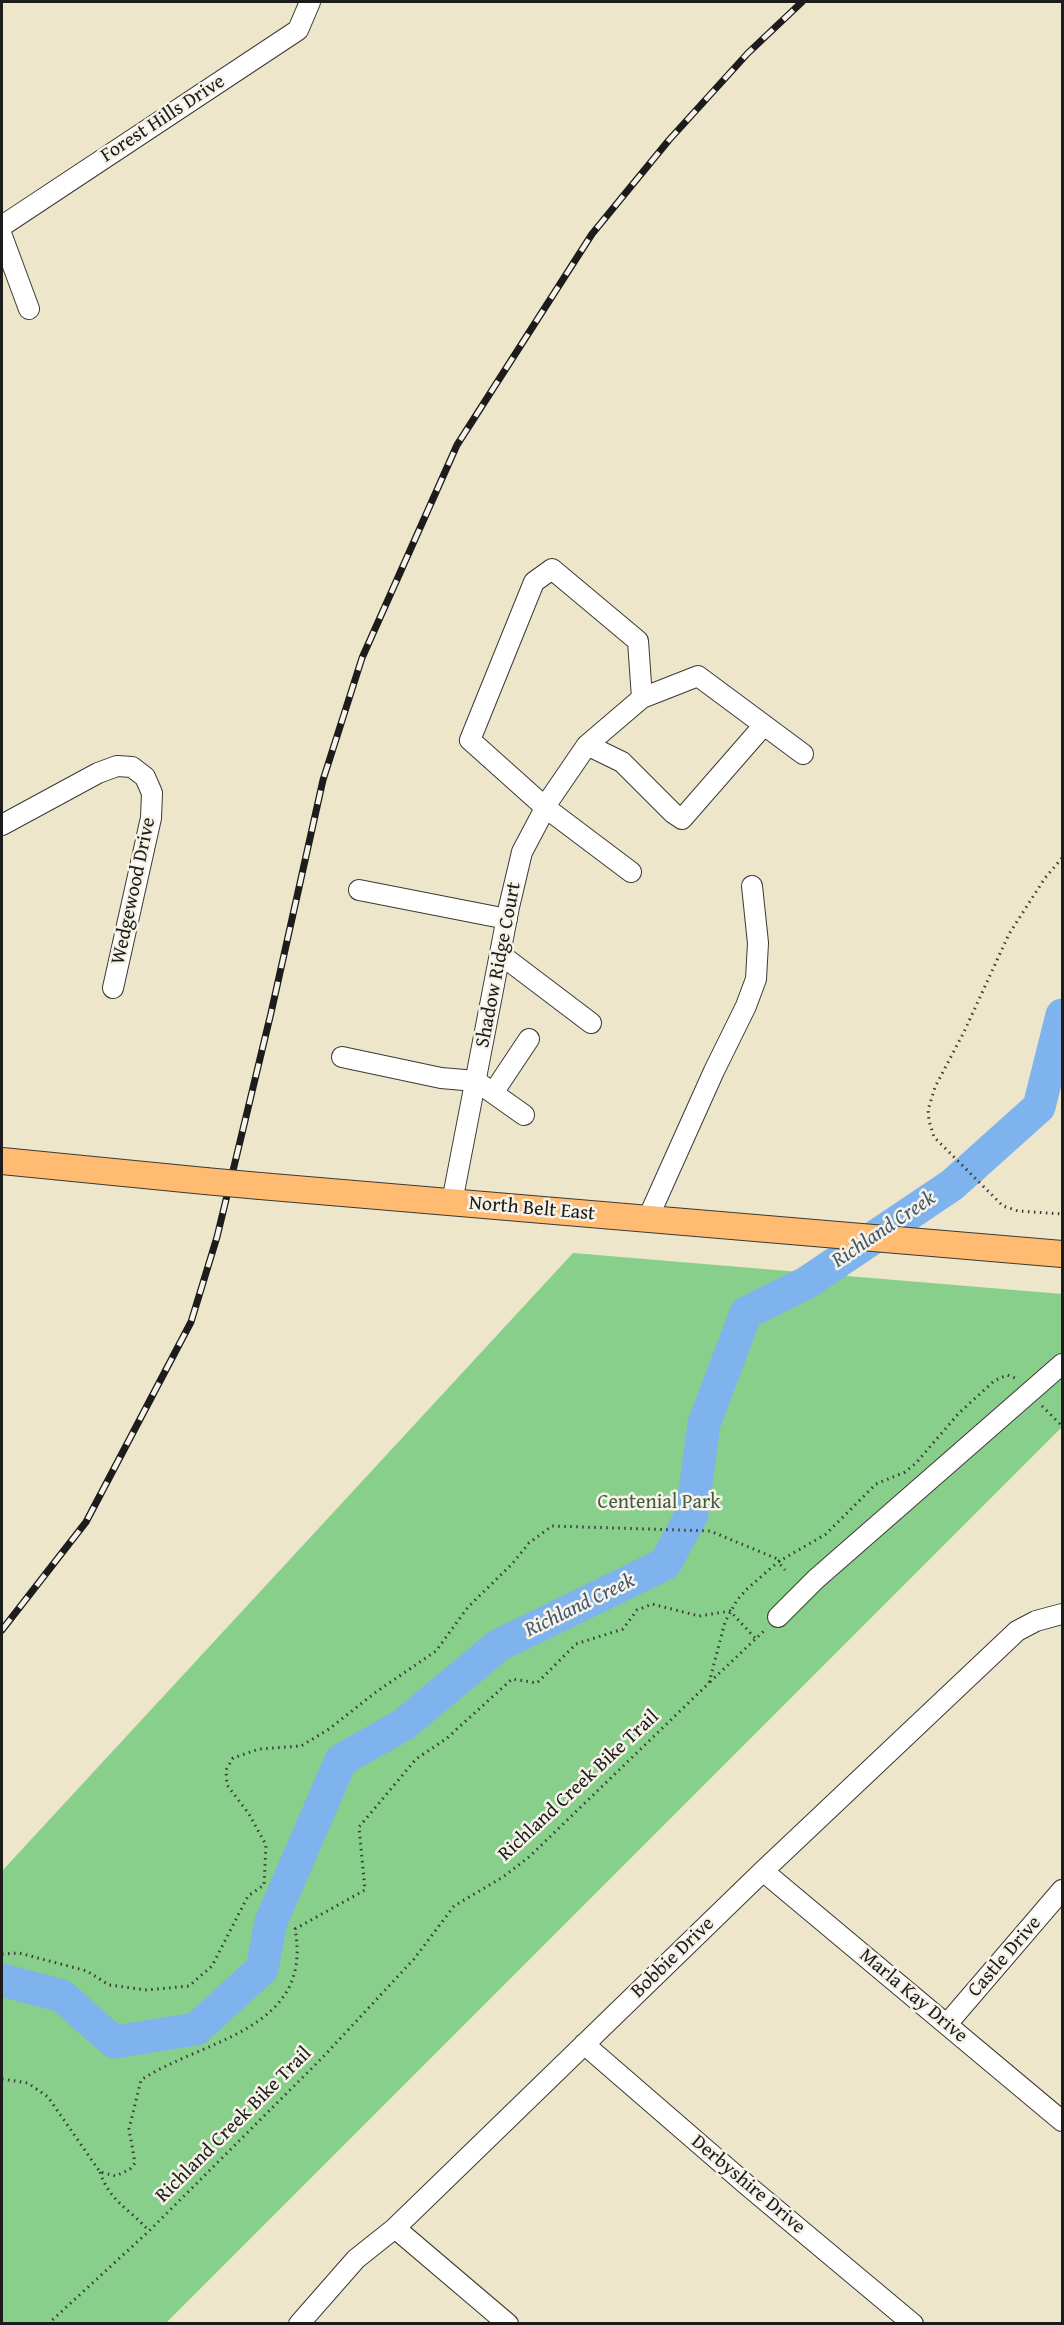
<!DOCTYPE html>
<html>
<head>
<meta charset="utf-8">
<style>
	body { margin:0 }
	#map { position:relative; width:1064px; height:2325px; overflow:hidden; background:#ede6ca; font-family:"Gentium Book Plus",serif }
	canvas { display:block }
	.frame { position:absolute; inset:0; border:3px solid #1c1c1c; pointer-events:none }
</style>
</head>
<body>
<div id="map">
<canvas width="1064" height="2325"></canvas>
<div class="frame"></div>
</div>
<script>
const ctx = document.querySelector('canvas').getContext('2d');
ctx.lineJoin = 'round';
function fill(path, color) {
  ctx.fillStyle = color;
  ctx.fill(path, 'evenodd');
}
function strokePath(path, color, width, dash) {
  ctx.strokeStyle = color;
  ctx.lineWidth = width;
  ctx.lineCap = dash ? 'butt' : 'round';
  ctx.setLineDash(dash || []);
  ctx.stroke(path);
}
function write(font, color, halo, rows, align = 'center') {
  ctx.font = font + ' "Gentium Book Plus",serif';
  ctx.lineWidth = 5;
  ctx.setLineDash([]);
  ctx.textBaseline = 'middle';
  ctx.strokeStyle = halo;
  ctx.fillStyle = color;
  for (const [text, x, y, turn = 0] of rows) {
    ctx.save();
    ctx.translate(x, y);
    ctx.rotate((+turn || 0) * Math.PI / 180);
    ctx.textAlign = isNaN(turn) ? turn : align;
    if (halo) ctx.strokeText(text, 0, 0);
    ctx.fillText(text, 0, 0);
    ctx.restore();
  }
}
const green = new Path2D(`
	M 573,1253 L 1062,1294 L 1062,1427 L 166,2323 L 2,2323 L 2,1871 Z`);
const river = new Path2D(`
	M 2,1980 L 62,1996 L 114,2042 L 196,2029 L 262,1969 L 271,1922 L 341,1760 L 403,1725 L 499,1645 L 665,1564 L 692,1514 L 704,1424 L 746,1313 L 806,1283 L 952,1185 L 1039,1107 L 1062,1015`);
const path = new Path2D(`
	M 1062,858 L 1045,878 L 1009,934 L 964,1032 L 935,1087 L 928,1110 L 929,1121 L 934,1137 L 1003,1206 L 1018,1211 L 1062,1214
	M 1042,1406 L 1062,1426
	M 710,1682 L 766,1629
	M 2,1954 L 19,1953 L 87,1971 L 109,1985 L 147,1990 L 189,1986 L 212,1966 L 248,1896 L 264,1885 L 266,1845 L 249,1814 L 227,1785 L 226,1770 L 233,1758 L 259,1749 L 301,1746 L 329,1729 L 376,1692 L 436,1651 L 468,1607 L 512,1564 L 529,1543 L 552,1526 L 710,1531 L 780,1560 L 778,1562 L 785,1570
	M 2,2079 L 28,2083 L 48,2097 L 100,2172 L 116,2176 L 130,2169 L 135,2163 L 129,2129 L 141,2080 C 203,2039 314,2031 295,1929 L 365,1890 L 359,1827 L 416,1759 L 446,1739 L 512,1679 L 537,1683 L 576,1644 L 623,1629 L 637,1610 L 652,1604 L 699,1616 L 730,1611 L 755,1638
	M 100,2172 C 110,2202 129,2208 149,2231
	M 48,2324 L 149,2231 L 323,2057 L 414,1959 L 454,1906 L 503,1877 L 529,1857 L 709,1683 L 725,1622 L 737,1600 L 747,1589 L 778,1562 L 826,1534 L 876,1484 L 905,1472 L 916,1463 L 959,1413 L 994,1381 L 1007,1375 L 1018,1379`);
const minor = new Path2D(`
	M 2,226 L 298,30 L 310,2
	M 2,236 L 29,309
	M 587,745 L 622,762 L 673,813 L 682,819 L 764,725
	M 2,825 L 98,773 L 117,766 L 132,767 L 145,777 L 152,793 L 151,818 L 113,988
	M 631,872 L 546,808 L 470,740 L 534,582 L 552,569 L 638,641 L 642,698
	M 359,890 L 507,919
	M 500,954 L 591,1023
	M 342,1057 L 441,1078 L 476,1081 L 524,1115
	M 493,1093 L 529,1039
	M 452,1202 L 509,907 L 522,852 L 550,799 L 587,745 L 642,698 L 698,676 L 803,754
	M 648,1218 L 714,1071 L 746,1006 L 756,979 L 758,943 L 752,886
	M 778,1617 L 816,1579 L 1062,1364
	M 763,1871 L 1062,2121
	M 947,2024 L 1062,1890
	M 584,2044 L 748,2186 L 913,2324
	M 395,2228 L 508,2324
	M 299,2324 L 356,2259 L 395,2228 L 763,1871 L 1017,1631 L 1036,1621 L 1062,1614`);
const major = new Path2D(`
	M 2,1161 L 205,1181
	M 260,1186 L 1062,1254`);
const rail = new Path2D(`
	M 2,1630 L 86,1522 L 191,1322 L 217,1237 L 271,1013 L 323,780 L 362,658 L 457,445 L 592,234 L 669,140 L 748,53 L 802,2`);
const majorBridge = new Path2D(`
	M 205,1181 L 260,1186`);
const streetNames = [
	["Forest Hills Drive",163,119,-33],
	["Wedgewood Drive",134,891,-78],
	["Shadow Ridge Court",499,965,-79],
	["North Belt East",532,1209,5],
	["Richland Creek Bike Trail",579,1786,-43],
	["Castle Drive",1005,1957,-49],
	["Bobbie Drive",673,1958,-44],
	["Marla Kay Drive",913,1996,40],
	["Richland Creek Bike Trail",234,2125,-45],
	["Derbyshire Drive",748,2185,40]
];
const parkNames = [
	["Centenial Park",659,1503]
];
const waterNames = [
	["Richland Creek",884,1230,-34],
	["Richland Creek",580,1606,-26]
];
fill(green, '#87cf8b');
strokePath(river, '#7fb3ed', 33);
strokePath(minor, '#3b3a36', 22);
strokePath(major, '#3b3a36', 28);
strokePath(path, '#3b3a36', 3, [1.5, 4.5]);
strokePath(minor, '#fff', 20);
strokePath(major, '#ffbb71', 26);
strokePath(rail, '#1c1c1c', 7);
strokePath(rail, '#f7f3e8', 4.5, [14]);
strokePath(majorBridge, '#3b3a36', 28, []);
strokePath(majorBridge, '#ffbb71', 26);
write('20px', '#1c1c1c', '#f7f3e8', streetNames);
write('20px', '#415b43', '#f7f3e8', parkNames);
write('italic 21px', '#445870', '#f7f3e8', waterNames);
</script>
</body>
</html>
